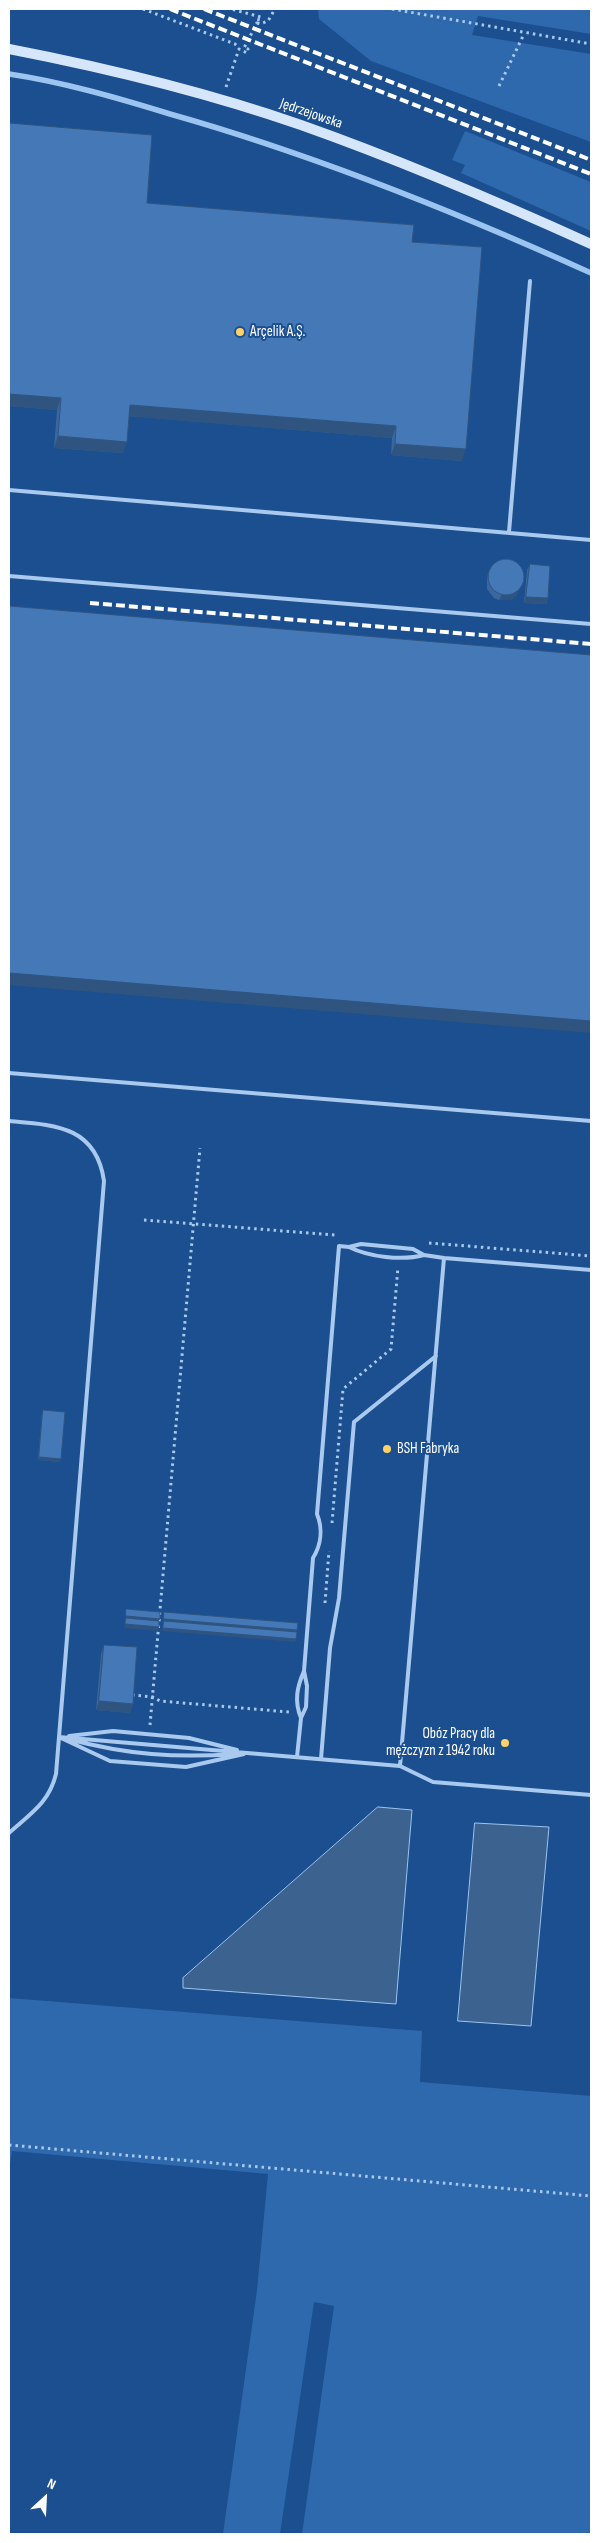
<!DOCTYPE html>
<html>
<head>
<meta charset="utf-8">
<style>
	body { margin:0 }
	#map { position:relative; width:600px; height:2543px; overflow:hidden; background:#1b4f8f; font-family:"Sofia Sans Condensed",sans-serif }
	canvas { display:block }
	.frame { position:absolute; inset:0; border:10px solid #fff; pointer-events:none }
	.north { position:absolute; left:20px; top:2473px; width:50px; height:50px; -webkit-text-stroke:4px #1b4f8f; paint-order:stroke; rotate:25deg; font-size:14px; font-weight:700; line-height:20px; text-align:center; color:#fff }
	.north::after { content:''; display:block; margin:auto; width:18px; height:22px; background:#fff; clip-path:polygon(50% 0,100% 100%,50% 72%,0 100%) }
</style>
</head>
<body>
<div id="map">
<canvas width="600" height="2543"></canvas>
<div class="frame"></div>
<div class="north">N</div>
</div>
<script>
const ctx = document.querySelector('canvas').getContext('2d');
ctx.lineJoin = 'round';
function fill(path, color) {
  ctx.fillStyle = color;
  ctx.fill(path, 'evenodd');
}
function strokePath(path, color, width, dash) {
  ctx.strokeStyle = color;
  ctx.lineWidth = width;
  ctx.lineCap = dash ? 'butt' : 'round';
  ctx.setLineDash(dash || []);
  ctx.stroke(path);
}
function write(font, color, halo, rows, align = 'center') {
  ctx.font = font + ' "Sofia Sans Condensed",sans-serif';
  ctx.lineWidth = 4;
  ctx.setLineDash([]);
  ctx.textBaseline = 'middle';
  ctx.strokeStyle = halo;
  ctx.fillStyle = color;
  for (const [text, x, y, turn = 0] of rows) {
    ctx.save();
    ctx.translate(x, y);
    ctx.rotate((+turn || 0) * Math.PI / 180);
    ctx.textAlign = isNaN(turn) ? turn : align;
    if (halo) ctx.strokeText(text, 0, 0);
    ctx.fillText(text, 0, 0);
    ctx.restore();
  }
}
const green = new Path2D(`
	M 318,9 L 591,9 L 591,34 L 478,16 L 472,35 L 591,54 L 591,142 L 371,61 L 319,19 Z
	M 465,131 L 591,182 L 591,231 L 461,173 L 465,165 L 452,160 Z
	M 9,1998 L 422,2031 L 420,2082 L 591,2096 L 591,2534 L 302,2534 L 334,2306 L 314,2302 L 280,2534 L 223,2534 L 257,2290 L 268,2174 L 12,2151 L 9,2171 Z`);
const water = new Path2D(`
	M 378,1807 L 412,1810 L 396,2004 L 183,1988 L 183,1978 Z
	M 475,1823 L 549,1827 L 531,2026 L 458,2021 Z`);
const stream = new Path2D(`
	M 9,74 C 63,82 118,98 170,114 C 315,155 454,211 591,273`);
const path = new Path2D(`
	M 143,9 L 235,44 L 239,48
	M 392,9 L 591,44
	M 257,23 L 260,24 L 268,21 L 275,9
	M 499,86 L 524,34
	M 226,87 L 239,49 L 247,53 L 248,49 L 244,48 L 257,23 L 256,19 L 260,20 L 261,17 L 231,9
	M 144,1220 L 335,1235
	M 429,1243 L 591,1256
	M 332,1523 L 343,1389 L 391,1349 L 398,1267
	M 325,1603 L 329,1551
	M 132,1695 L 153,1697 L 160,1701 L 289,1712
	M 150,1725 L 200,1148
	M 9,2145 L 591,2196`);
const lane = new Path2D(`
	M 9,490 L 591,540
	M 509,532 L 530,281
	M 9,576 L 591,624
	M 9,1073 L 591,1121
	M 9,1121 C 55,1125 96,1126 104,1181 L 56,1774 C 49,1803 30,1814 9,1833
	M 349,1247 C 369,1257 402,1261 424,1255
	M 301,1718 C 294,1701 297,1687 304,1671
	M 69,1736 L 113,1731 L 189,1738 L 237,1750
	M 59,1737 L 400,1766 L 444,1258 L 591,1270
	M 61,1738 L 110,1761 L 186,1767 L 244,1754
	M 68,1739 C 128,1755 175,1758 237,1754
	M 297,1757 L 301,1718 L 306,1707 L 307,1686 L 304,1671 L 313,1558 C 321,1545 323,1529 317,1514 L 339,1246 L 349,1247 L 361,1244 L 413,1249 L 424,1255 L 444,1258
	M 321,1759 L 330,1648 L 339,1598 L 354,1422 L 436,1356
	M 400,1766 L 433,1782 L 591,1795`);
const secondary = new Path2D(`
	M 9,49 C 107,68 206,92 301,125 C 400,160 496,201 591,244`);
const rail = new Path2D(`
	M 170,9 L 591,174
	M 204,9 L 591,160
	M 90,603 L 591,644`);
const wall = new Path2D(`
	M 9,123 L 147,203 L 412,242 L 462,461 L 391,455 L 392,438 L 129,416 L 123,453 L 54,448 L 57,410 L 9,406 Z
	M 530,564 L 548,598 L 546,604 L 524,603 L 527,570 Z
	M 489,571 L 524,579 L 516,596 L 511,600 L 499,600 L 494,598 L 487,589 L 487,577 Z
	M 43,1410 L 60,1462 L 38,1460 L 42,1413 Z
	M 104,1645 L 133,1704 L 130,1713 L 96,1710 L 101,1654 Z`);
const shadedWall = new Path2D(`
	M 9,394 L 61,398 L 57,410 L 9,406 Z
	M 130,405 L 396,426 L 392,438 L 126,416 Z
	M 58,436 L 127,442 L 123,453 L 54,448 Z
	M 395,444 L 466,449 L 462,461 L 391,455 Z
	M 524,579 L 516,596 L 511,600 L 499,600 L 502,594 Z
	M 526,597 L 548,598 L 546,604 L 524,603 Z
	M 9,973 L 591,1021 L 591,1033 L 9,985 Z
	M 39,1457 L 61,1459 L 60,1462 L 38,1460 Z
	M 126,1616 L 160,1619 L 158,1622 L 125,1619 Z
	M 164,1619 L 297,1630 L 296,1633 L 163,1622 Z
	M 125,1624 L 159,1627 L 157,1631 L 124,1628 Z
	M 163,1628 L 296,1639 L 295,1642 L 162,1631 Z
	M 99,1701 L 133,1704 L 130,1713 L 96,1710 Z`);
const building = new Path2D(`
	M 9,123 L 152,135 L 147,203 L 414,225 L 412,242 L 482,247 L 466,449 L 395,444 L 396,426 L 130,405 L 127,442 L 58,436 L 61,398 L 9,394 Z
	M488 577a18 18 0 1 1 36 0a18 18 0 1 1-36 0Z
	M 530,564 L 550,566 L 548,598 L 526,597 Z
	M 9,606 L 591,655 L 591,1021 L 9,973 Z
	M 43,1410 L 65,1412 L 61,1459 L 39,1457 Z
	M 126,1609 L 160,1612 L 160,1619 L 126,1616 Z
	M 164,1612 L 298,1623 L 297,1630 L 164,1619 Z
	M 126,1618 L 159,1621 L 159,1627 L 125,1624 Z
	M 164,1621 L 297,1632 L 296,1639 L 163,1628 Z
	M 104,1645 L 137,1647 L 133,1704 L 99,1701 Z`);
const markers = [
	[240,332,5,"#ffd166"],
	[387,1449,5,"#ffd166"],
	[505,1743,5,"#ffd166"]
];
const streetNames = [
	["Jędrzejowska",311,114,19]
];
const poiNames = [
	["Arçelik A.Ş.",250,332],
	["BSH Fabryka",397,1449],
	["Obóz Pracy dla",495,1734,"right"],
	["mężczyzn z 1942 roku",495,1751,"right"]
];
fill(green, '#2e69ad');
fill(water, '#3c6290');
strokePath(water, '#9cc4f0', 1);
strokePath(stream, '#9cc4f0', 5.5);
strokePath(path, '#a9c9ee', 3, [2.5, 4]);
strokePath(lane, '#a9c9ee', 4);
strokePath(secondary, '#d6e6fa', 10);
strokePath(rail, '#fff', 4, [9, 4]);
fill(wall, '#3a679d');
fill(shadedWall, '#305480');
fill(building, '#4478b7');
strokePath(building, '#305480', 1);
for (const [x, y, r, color] of markers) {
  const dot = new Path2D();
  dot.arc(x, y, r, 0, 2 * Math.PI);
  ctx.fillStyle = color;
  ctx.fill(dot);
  strokePath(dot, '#1b4f8f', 2);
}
write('15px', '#fff', '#1b4f8f', streetNames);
write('15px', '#fff', '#1b4f8f', poiNames, 'left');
</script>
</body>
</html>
